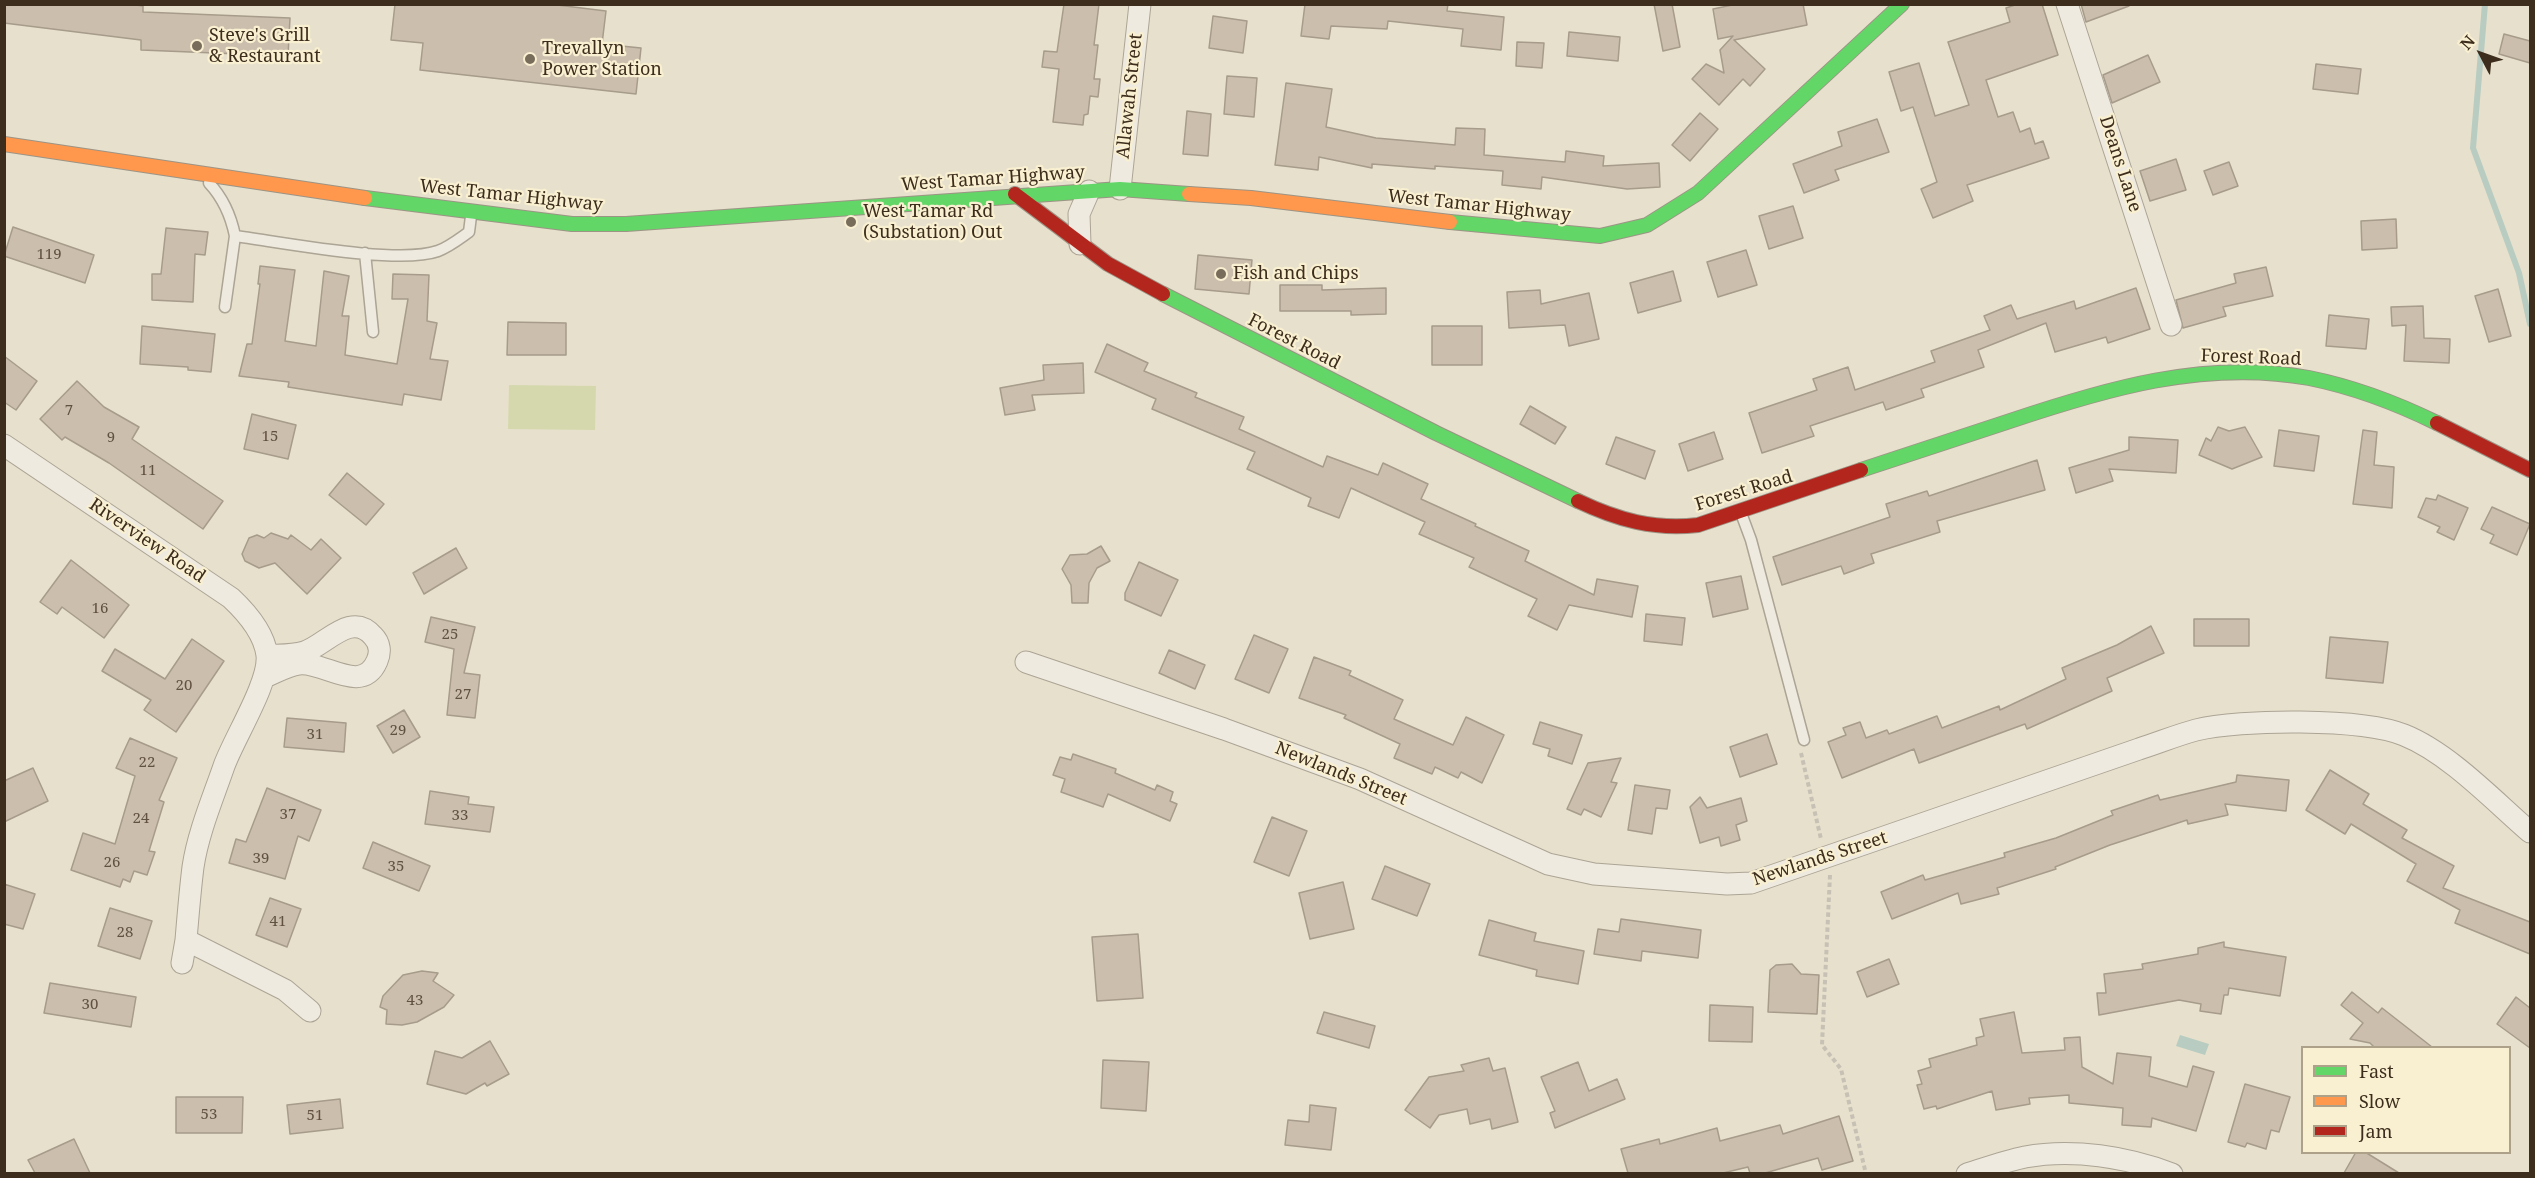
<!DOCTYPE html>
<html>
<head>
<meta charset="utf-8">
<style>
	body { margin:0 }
	#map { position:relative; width:2535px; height:1178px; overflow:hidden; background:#e7e0cc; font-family:"Noto Serif",serif }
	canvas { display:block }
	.frame { position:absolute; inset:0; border:6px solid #3c2d1c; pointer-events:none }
	.legend { position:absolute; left:2301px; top:1046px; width:210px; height:108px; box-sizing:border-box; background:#f9efd1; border:2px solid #ada189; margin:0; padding:8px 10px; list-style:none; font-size:18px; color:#3c2d1c }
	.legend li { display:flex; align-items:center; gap:12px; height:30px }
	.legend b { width:30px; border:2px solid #ada189 }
	.north { position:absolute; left:2451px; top:24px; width:60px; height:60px; -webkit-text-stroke:4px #f9efd1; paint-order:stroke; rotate:311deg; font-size:16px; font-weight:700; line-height:24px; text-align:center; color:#3c2d1c }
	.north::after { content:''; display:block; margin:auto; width:21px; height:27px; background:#3c2d1c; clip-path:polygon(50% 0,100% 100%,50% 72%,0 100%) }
</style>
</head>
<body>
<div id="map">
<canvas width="2535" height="1178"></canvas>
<div class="frame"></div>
<ul class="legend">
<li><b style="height:8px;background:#63d668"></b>Fast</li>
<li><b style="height:8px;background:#ff974d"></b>Slow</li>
<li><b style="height:8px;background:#b3261e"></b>Jam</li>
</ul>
<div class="north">N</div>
</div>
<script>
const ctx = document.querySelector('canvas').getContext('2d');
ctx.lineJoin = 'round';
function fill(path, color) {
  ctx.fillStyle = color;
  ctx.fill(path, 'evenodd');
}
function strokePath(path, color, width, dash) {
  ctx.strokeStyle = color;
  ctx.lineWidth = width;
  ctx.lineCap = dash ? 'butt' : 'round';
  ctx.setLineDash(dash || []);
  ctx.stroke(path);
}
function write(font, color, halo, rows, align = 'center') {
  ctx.font = font + ' "Noto Serif",serif';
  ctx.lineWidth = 4.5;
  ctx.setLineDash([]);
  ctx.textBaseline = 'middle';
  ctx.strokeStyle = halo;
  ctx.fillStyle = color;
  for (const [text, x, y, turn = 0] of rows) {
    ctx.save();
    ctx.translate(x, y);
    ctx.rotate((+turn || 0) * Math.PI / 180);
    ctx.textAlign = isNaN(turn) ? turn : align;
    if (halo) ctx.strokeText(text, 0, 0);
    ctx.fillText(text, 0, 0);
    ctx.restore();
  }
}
const green = new Path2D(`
	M 509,385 L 596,386 L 595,430 L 508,429 Z`);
const water = new Path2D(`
	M 2180,1035 L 2209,1044 L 2205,1055 L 2176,1046 Z`);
const stream = new Path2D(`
	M 2485,4 L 2473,148 L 2519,273 L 2530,324`);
const building = new Path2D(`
	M 4,4 L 129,4 L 143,6 L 143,12 L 290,18 L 288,56 L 141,50 L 141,40 L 4,23 Z
	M 395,4 L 549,4 L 606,11 L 602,44 L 641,48 L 636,94 L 420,70 L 423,43 L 391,40 Z
	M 1064,4 L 1099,4 L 1094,45 L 1098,45 L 1094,79 L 1100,79 L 1098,97 L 1090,96 L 1088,114 L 1084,115 L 1083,125 L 1053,122 L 1059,69 L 1042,67 L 1044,51 L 1057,52 Z
	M 1305,4 L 1448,4 L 1447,11 L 1504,17 L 1501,50 L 1461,46 L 1463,29 L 1388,21 L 1387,29 L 1331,26 L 1329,39 L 1301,36 Z
	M 1654,4 L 1672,4 L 1680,47 L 1663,51 Z
	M 1737,4 L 1803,4 L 1807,25 L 1734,40 L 1765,69 L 1750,86 L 1743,79 L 1719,105 L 1692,79 L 1706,64 L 1724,73 L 1720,50 L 1733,36 L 1718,39 L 1713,9 Z
	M 2018,4 L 2042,4 L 2058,55 L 1986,80 L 1998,117 L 2013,112 L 2020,132 L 2030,128 L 2035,144 L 2043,141 L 2049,158 L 1967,185 L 1973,201 L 1933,218 L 1921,189 L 1937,182 L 1913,107 L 1901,111 L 1889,72 L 1919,63 L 1935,116 L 1969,105 L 1948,42 L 2010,22 L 2006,8 Z
	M 2081,4 L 2129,4 L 2129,6 L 2086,22 Z
	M 1213,16 L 1247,21 L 1243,53 L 1209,48 Z
	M 1569,32 L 1620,37 L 1618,61 L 1567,56 Z
	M 2504,34 L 2530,41 L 2530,63 L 2499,54 Z
	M 1517,42 L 1544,43 L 1542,68 L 1516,66 Z
	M 2148,55 L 2160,82 L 2112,103 L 2103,75 Z
	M 2316,64 L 2361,69 L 2358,94 L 2313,89 Z
	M 1227,76 L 1257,78 L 1254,117 L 1224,114 Z
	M 1286,83 L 1332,89 L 1326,127 L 1376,138 L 1455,145 L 1456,128 L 1485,129 L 1484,155 L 1565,162 L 1566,151 L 1604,156 L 1603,166 L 1659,163 L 1660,187 L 1627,189 L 1542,177 L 1541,189 L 1502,185 L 1503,171 L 1435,166 L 1435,169 L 1372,164 L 1372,168 L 1319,157 L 1318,170 L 1275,165 Z
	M 1187,111 L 1211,114 L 1208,156 L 1183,154 Z
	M 1700,113 L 1718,129 L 1690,161 L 1672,145 Z
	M 1877,119 L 1889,152 L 1835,170 L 1839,180 L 1804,193 L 1793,164 L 1842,146 L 1838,132 Z
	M 2176,159 L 2186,190 L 2150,201 L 2140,171 Z
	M 2229,162 L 2238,186 L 2213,195 L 2204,171 Z
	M 1793,206 L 1803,238 L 1769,249 L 1759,216 Z
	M 2396,219 L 2397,248 L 2362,250 L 2361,221 Z
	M 13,227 L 94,255 L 85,283 L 4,256 Z
	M 166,228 L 208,232 L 205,255 L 195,254 L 193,302 L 152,300 L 152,274 L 161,274 Z
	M 1746,250 L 1757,285 L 1718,297 L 1707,262 Z
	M 1198,255 L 1252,260 L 1249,294 L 1195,289 Z
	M 260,266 L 295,270 L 285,341 L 316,346 L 324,271 L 349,276 L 342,316 L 349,316 L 345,355 L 397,364 L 408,299 L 392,299 L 393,274 L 429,275 L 427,321 L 437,323 L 430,359 L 448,361 L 441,400 L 404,394 L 402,405 L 288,387 L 289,382 L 239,376 L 247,344 L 252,344 L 260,284 L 258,284 Z
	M 2266,267 L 2273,296 L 2223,307 L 2226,316 L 2183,328 L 2176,300 L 2236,283 L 2234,274 Z
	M 1673,271 L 1681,301 L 1638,313 L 1630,283 Z
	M 1280,285 L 1322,285 L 1322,290 L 1386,288 L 1386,314 L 1351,315 L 1351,311 L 1280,311 Z
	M 2136,288 L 2150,329 L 2108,343 L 2106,337 L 2055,352 L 2046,323 L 1978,350 L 1984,367 L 1921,389 L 1924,397 L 1886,410 L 1883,402 L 1810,426 L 1814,436 L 1762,453 L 1749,413 L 1817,390 L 1813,379 L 1848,367 L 1855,390 L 1935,362 L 1931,351 L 1990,330 L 1984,316 L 2011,305 L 2017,319 L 2074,301 L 2076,309 Z
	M 2498,289 L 2511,336 L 2489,342 L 2475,296 Z
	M 1540,290 L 1541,304 L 1589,293 L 1599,339 L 1569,346 L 1565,325 L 1509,328 L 1507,292 Z
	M 2423,306 L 2424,338 L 2450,339 L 2449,363 L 2404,361 L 2406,325 L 2392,326 L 2391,307 Z
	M 2329,315 L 2369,319 L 2366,349 L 2326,346 Z
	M 508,322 L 566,323 L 566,355 L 507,355 Z
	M 142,326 L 215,334 L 211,372 L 188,370 L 188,367 L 140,364 Z
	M 1432,326 L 1482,326 L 1482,365 L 1432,365 Z
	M 1107,344 L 1148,363 L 1144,371 L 1197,393 L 1195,397 L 1244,417 L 1239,429 L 1323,467 L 1327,456 L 1378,475 L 1383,463 L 1428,484 L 1421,499 L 1476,524 L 1475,526 L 1529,551 L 1525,561 L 1594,595 L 1597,579 L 1638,586 L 1632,617 L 1569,605 L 1557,630 L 1528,616 L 1537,599 L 1469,567 L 1474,558 L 1419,534 L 1425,522 L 1351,488 L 1339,518 L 1308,506 L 1311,498 L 1247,469 L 1255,452 L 1152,409 L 1156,399 L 1095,372 Z
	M 4,356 L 37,381 L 16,410 L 4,402 Z
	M 1083,363 L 1084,393 L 1032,395 L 1035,410 L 1005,415 L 1000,388 L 1044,380 L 1043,365 Z
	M 77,381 L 104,407 L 139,427 L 132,439 L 223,501 L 203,529 L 109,463 L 65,437 L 62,440 L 40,419 Z
	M 1530,406 L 1566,427 L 1555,444 L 1520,424 Z
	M 252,414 L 296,425 L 288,459 L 244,449 Z
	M 2218,427 L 2229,431 L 2245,427 L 2262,457 L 2232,469 L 2199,455 L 2206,438 L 2211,441 Z
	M 2279,430 L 2319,436 L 2314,471 L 2274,466 Z
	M 2363,430 L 2377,432 L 2374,465 L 2394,467 L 2392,508 L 2353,504 Z
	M 1714,432 L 1723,459 L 1688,471 L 1679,444 Z
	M 1616,437 L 1655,451 L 1645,479 L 1606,464 Z
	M 2129,437 L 2178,440 L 2176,473 L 2109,469 L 2113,481 L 2076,493 L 2069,468 L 2129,450 Z
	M 2037,460 L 2045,490 L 1937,521 L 1940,532 L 1871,554 L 1874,563 L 1844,574 L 1841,566 L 1782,585 L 1773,557 L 1890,517 L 1886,504 L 1927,491 L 1929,496 Z
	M 347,473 L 384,504 L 366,525 L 329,495 Z
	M 2438,495 L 2468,508 L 2454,540 L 2437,532 L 2440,527 L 2418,517 L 2426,498 L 2436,500 Z
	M 2492,507 L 2530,524 L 2517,555 L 2490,543 L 2494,535 L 2481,529 Z
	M 271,533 L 288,539 L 291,535 L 311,550 L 321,539 L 341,558 L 307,594 L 275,563 L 259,568 L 245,561 L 242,554 L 249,538 L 257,535 L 264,538 Z
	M 1101,546 L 1110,561 L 1097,568 L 1089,583 L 1088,603 L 1072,603 L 1071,585 L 1062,569 L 1070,555 L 1087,554 Z
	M 456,548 L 467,568 L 424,594 L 413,573 Z
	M 71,560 L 129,605 L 104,638 L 62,607 L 57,614 L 40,602 Z
	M 1139,562 L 1178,580 L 1161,616 L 1125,600 L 1125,593 Z
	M 1741,576 L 1748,609 L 1713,617 L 1706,583 Z
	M 1646,614 L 1685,618 L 1682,645 L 1644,641 Z
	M 431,617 L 475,627 L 464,673 L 480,675 L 475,718 L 447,715 L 454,649 L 425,642 Z
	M 2194,619 L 2249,619 L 2249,646 L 2194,646 Z
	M 2151,626 L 2164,653 L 2107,678 L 2112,691 L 2027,729 L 2025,724 L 1919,763 L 1914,749 L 1842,778 L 1828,742 L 1846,735 L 1843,728 L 1860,722 L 1866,738 L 1887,730 L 1889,734 L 1937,716 L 1942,728 L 1999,706 L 2000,710 L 2066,679 L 2062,668 L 2117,645 Z
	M 1254,635 L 1288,649 L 1269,693 L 1235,679 Z
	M 2330,637 L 2388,642 L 2383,683 L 2326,678 Z
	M 192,639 L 224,661 L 176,732 L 144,710 L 151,700 L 102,671 L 115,649 L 165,679 Z
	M 1169,650 L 1205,665 L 1195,689 L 1159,673 Z
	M 1314,657 L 1351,671 L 1349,675 L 1403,700 L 1394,719 L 1453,745 L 1466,717 L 1504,735 L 1482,783 L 1461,772 L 1458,778 L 1435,767 L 1432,774 L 1394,758 L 1400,744 L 1344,718 L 1346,715 L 1299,698 Z
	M 404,710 L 420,737 L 393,753 L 377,726 Z
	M 287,718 L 346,723 L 344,752 L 284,747 Z
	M 1540,722 L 1582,735 L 1572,764 L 1548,756 L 1550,749 L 1533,744 Z
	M 1767,734 L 1777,764 L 1740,777 L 1730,747 Z
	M 130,738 L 177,758 L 159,800 L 164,802 L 149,851 L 155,852 L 147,875 L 134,871 L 130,882 L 123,879 L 120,887 L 71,870 L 83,833 L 115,844 L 135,776 L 116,768 Z
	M 1073,754 L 1116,769 L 1115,773 L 1155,790 L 1157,785 L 1173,792 L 1170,801 L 1177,804 L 1170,821 L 1108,794 L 1103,807 L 1061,792 L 1065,779 L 1053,775 L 1060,757 L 1071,760 Z
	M 1621,758 L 1611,782 L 1617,783 L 1601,817 L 1584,809 L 1581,815 L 1567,809 L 1588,763 Z
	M 33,768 L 48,801 L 4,822 L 4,781 Z
	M 2330,770 L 2369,794 L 2363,804 L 2407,830 L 2402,838 L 2454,866 L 2443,888 L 2530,922 L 2530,954 L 2455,923 L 2460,910 L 2407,881 L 2416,864 L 2351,824 L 2345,834 L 2306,810 Z
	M 2237,775 L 2289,780 L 2286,811 L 2225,804 L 2228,815 L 2188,824 L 2187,820 L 2110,845 L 2055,867 L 2056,869 L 1997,888 L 1999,894 L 1961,904 L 1958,893 L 1892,919 L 1881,892 L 1923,875 L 1925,880 L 2005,857 L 2004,853 L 2056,838 L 2113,815 L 2111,811 L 2158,795 L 2160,800 L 2236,782 Z
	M 1635,785 L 1670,790 L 1667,809 L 1656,808 L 1652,834 L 1628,830 Z
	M 267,788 L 321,810 L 309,841 L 298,836 L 285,879 L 229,863 L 236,839 L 246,842 Z
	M 430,791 L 469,797 L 468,804 L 494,807 L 490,832 L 425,824 Z
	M 1700,797 L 1707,808 L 1741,798 L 1747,821 L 1736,825 L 1740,840 L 1721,846 L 1719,837 L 1700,843 L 1690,807 Z
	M 1272,817 L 1307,831 L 1289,876 L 1254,862 Z
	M 373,842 L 430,866 L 419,891 L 363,868 Z
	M 1385,866 L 1430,884 L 1417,916 L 1372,899 Z
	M 1343,882 L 1354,929 L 1310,939 L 1299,893 Z
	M 4,884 L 35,894 L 23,929 L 4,924 Z
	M 270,898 L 301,909 L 287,947 L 256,935 Z
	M 110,908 L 152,921 L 140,959 L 98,946 Z
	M 1621,919 L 1701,930 L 1698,958 L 1642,951 L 1641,961 L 1594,954 L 1598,929 L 1619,932 Z
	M 1489,920 L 1536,933 L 1534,941 L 1584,951 L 1578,984 L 1536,976 L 1537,970 L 1479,955 Z
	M 1138,934 L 1143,998 L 1097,1001 L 1092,937 Z
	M 2224,942 L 2224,947 L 2286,957 L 2280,996 L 2229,988 L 2228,995 L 2224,995 L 2221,1014 L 2200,1011 L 2201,1004 L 2179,1000 L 2099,1015 L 2097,993 L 2106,993 L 2104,974 L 2143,969 L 2142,964 L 2198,954 L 2198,948 Z
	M 1889,959 L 1899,984 L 1867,997 L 1857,972 Z
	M 1792,964 L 1801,974 L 1819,975 L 1817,1014 L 1768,1012 L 1770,970 L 1776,965 Z
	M 422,971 L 438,973 L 433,981 L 454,995 L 444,1007 L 417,1022 L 402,1025 L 386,1024 L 387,1010 L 380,1007 L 383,996 L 403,975 Z
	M 50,983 L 136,997 L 131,1027 L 44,1013 Z
	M 2352,992 L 2378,1013 L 2382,1008 L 2432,1047 L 2374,1047 L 2370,1043 L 2350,1039 L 2363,1023 L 2341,1005 Z
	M 2516,997 L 2530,1008 L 2530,1048 L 2497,1024 Z
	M 1710,1005 L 1753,1007 L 1752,1042 L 1709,1041 Z
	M 1324,1012 L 1375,1026 L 1369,1048 L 1317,1033 Z
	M 2014,1012 L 2022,1053 L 2065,1050 L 2064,1038 L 2080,1037 L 2082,1067 L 2113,1084 L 2117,1053 L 2151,1057 L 2149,1076 L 2187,1087 L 2193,1066 L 2214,1072 L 2196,1131 L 2152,1118 L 2151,1127 L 2122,1125 L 2123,1108 L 2069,1103 L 2069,1095 L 2029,1098 L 2030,1104 L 1996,1110 L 1992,1091 L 1937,1109 L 1936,1106 L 1924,1109 L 1917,1085 L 1922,1084 L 1918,1071 L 1931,1067 L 1929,1059 L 1977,1045 L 1976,1038 L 1984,1036 L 1980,1019 Z
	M 490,1041 L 509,1074 L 487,1086 L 485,1083 L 466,1094 L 427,1084 L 435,1051 L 462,1058 Z
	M 1489,1058 L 1493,1071 L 1505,1068 L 1518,1122 L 1492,1129 L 1490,1119 L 1470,1124 L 1467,1109 L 1439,1115 L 1430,1128 L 1405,1110 L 1429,1077 L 1464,1071 L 1461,1065 Z
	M 1103,1060 L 1149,1062 L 1146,1111 L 1101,1108 Z
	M 1578,1062 L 1589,1091 L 1617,1079 L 1625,1099 L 1555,1128 L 1550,1113 L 1555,1111 L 1541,1077 Z
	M 2245,1084 L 2290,1097 L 2279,1132 L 2271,1130 L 2266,1149 L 2247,1143 L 2245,1147 L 2228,1142 Z
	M 176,1097 L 243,1097 L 242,1133 L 176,1133 Z
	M 340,1099 L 343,1128 L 290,1134 L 287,1105 Z
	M 1310,1105 L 1336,1108 L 1331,1150 L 1285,1145 L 1288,1120 L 1309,1122 Z
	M 1839,1116 L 1853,1161 L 1822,1170 L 1818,1158 L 1765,1173 L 1750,1173 L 1748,1167 L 1723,1173 L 1628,1173 L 1621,1149 L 1659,1139 L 1660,1144 L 1717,1128 L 1720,1141 L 1780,1125 L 1783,1134 Z
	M 74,1139 L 90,1173 L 35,1173 L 28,1160 Z
	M 2356,1152 L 2365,1152 L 2399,1173 L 2344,1173 Z`);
const path = new Path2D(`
	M 1801,753 L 1821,839
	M 1830,875 L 1822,1045 L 1841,1069 L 1866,1174`);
const lane = new Path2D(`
	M 209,183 C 223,198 231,216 235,236 C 281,242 398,265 438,251 C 449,247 459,239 469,232 L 471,216
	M 365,253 L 373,332
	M 225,307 L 235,236
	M 1741,513 L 1751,540 L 1804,740`);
const street = new Path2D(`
	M 2067,4 L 2171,325
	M 1120,189 L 1140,4
	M 1080,244 L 1079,214 L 1089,191
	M 4,445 L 231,598 C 247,613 264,633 267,655 C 270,682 234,738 224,766 C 213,798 198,833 193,867 C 190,891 188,916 186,940 L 285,990 L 310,1011
	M 1026,662 L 1224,729 L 1360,779 L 1548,864 L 1594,874 L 1727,884 L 1751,883 L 2139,749 C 2158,743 2177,735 2196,730 C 2240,719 2362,718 2404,735 C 2449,753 2494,801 2530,832
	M 265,677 C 275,673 288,665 299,664 C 324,661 362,696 377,661 C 381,652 380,643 373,636 C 351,610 325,646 304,652 C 293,655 279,655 267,656
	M 182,963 L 186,940
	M 1967,1174 C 1986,1168 2006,1161 2025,1157 C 2073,1148 2127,1157 2172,1174`);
const fast = new Path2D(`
	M 365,198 L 572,224 L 626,224 L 1120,189 L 1189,194
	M 1450,222 L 1600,236 L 1647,225 L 1698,193 L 1902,4
	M 1163,294 L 1436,433 L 1578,501
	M 1861,470 C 1910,454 1959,438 2007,422 C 2105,389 2205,359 2309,378 C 2354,387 2396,403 2437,423`);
const slow = new Path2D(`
	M 4,144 L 365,198
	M 1189,194 L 1251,198 L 1450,222`);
const jam = new Path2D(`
	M 1015,194 L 1108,264 L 1163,294
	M 2437,423 L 2530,470
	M 1578,501 C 1618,520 1654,530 1698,525 L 1861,470`);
const markers = [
	[197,46,6,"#786c5a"],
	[530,59,6,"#786c5a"],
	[851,222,6,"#786c5a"],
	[1221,274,6,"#786c5a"]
];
const numberNames = [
	["119",49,255],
	["7",69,411],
	["15",270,437],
	["9",111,438],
	["11",148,471],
	["16",100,609],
	["25",450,635],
	["20",184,686],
	["27",463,695],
	["29",398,731],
	["31",315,735],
	["22",147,763],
	["37",288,815],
	["33",460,816],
	["24",141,819],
	["39",261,859],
	["26",112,863],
	["35",396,867],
	["41",278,922],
	["28",125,933],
	["43",415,1001],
	["30",90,1005],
	["53",209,1115],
	["51",315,1116]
];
const poiNames = [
	["Steve's Grill",209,36],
	["& Restaurant",209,57],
	["Trevallyn",542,49],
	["Power Station",542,70],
	["West Tamar Rd",863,212],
	["(Substation) Out",863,233],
	["Fish and Chips",1233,274]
];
const streetNames = [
	["Allawah Street",1130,96,-84],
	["Deans Lane",2120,164,72],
	["West Tamar Highway",993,179,-4],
	["West Tamar Highway",511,196,6],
	["West Tamar Highway",1479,206,6],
	["Forest Road",1294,342,27],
	["Forest Road",2251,358,2],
	["Forest Road",1744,491,-17],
	["Riverview Road",147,541,34],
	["Newlands Street",1341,774,22],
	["Newlands Street",1820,859,-18]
];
fill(green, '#d5d8ad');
fill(water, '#b8ccc1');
strokePath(stream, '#b8ccc1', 6);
fill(building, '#cbbead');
strokePath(building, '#a79b8b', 1.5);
strokePath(lane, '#aca495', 13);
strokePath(street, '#aca495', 23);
strokePath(fast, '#9c9485', 16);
strokePath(slow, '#9c9485', 16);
strokePath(jam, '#9c9485', 16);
strokePath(path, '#c7c1b5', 4, [4.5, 3]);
strokePath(lane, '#eeeadf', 10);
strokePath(street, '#eeeadf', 21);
strokePath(fast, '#63d668', 14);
strokePath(slow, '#ff974d', 14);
strokePath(jam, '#b3261e', 14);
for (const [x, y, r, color] of markers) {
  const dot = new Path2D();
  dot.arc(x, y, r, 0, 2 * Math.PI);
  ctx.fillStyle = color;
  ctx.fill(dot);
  strokePath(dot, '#f9efd1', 2);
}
write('15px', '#605140', null, numberNames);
write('18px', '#3c2d1c', '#f9efd1', poiNames, 'left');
write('18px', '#3c2d1c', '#f9efd1', streetNames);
</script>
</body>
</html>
